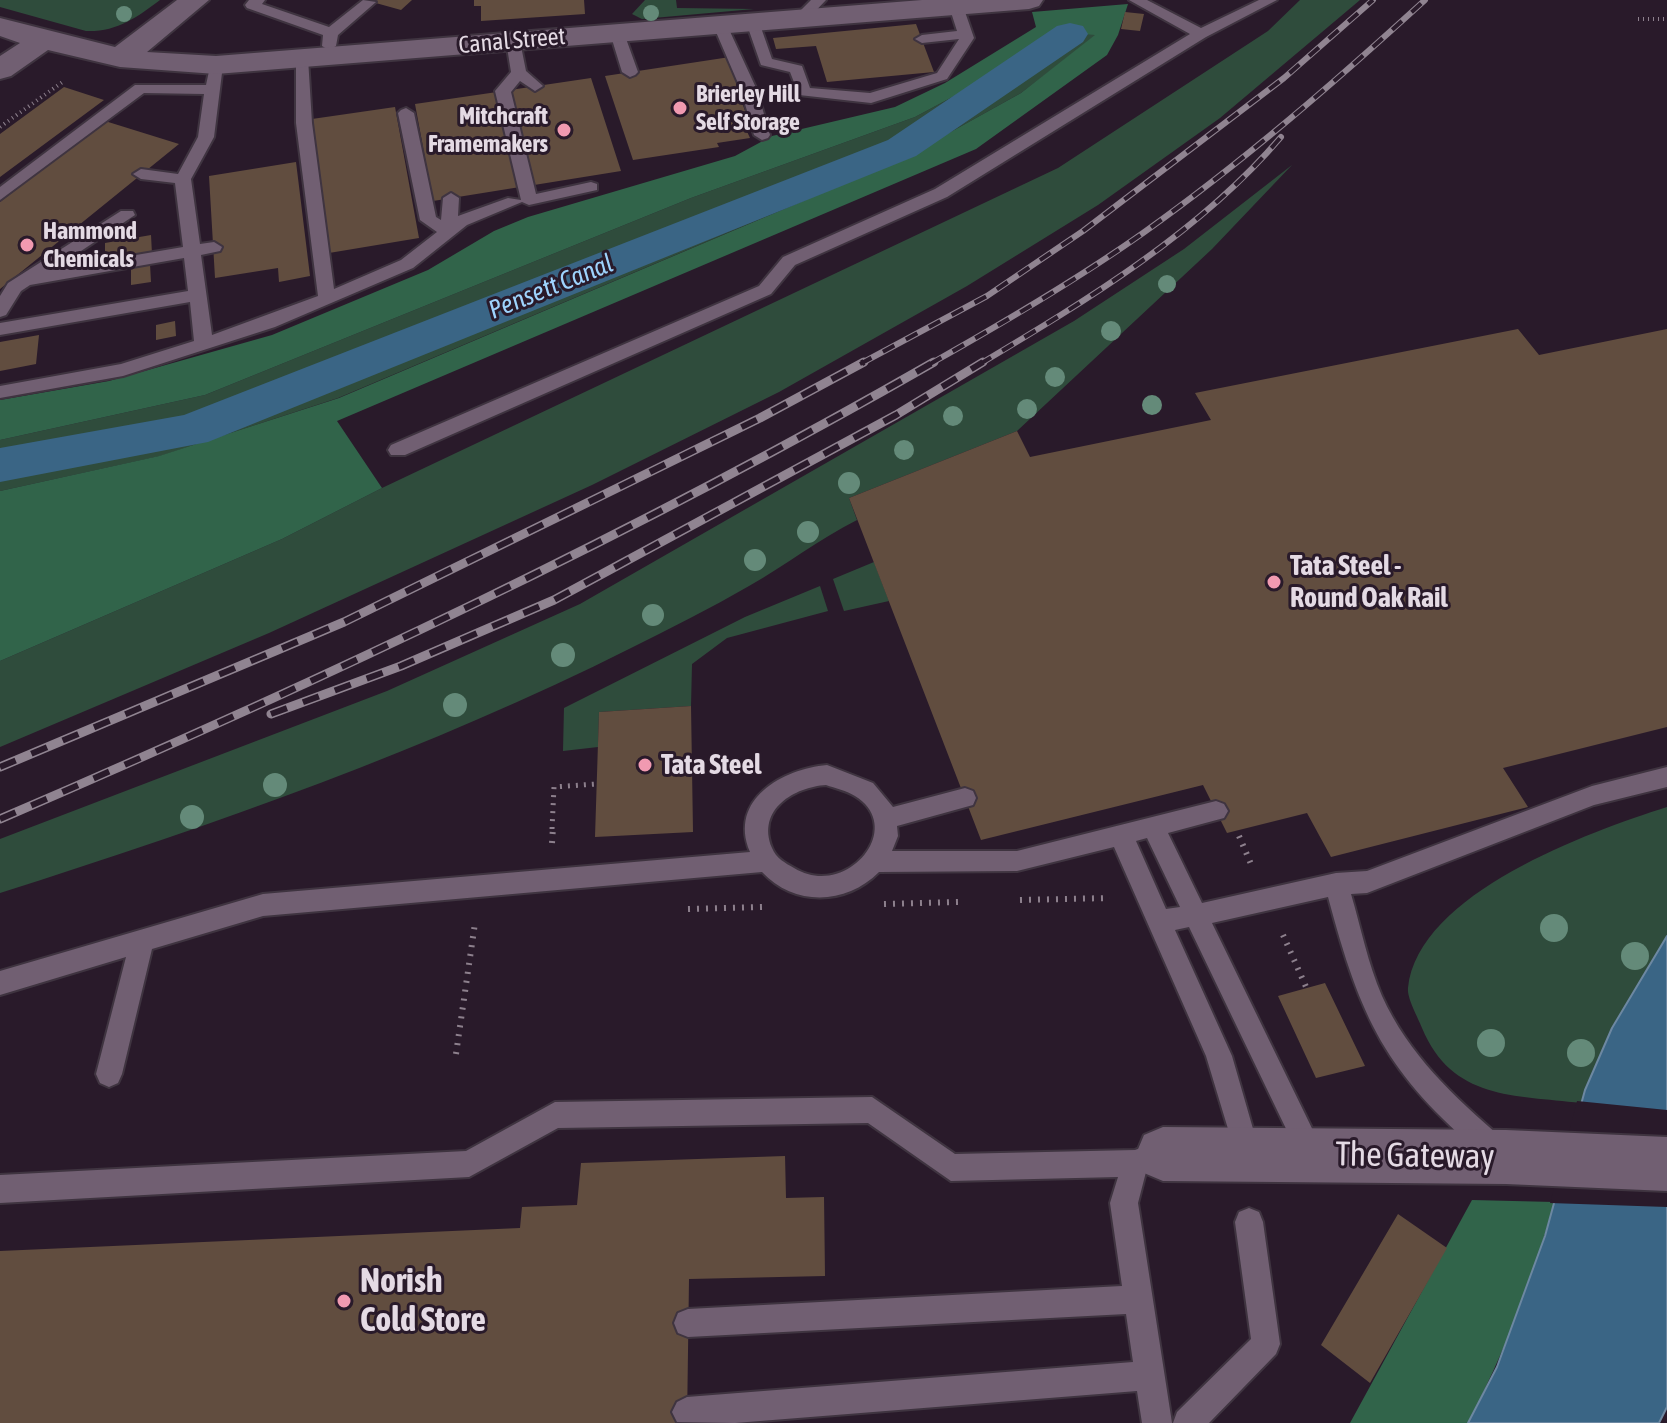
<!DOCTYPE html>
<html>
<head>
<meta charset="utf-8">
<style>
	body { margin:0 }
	canvas { display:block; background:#291a2a }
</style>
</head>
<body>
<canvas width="1667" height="1423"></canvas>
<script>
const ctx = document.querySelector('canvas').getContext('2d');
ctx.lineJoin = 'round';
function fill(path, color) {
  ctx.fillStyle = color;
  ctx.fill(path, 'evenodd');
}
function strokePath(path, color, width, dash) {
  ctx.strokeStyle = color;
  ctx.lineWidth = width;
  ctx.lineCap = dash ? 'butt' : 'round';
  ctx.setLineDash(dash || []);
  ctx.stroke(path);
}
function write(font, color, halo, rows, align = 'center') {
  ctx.font = font + ' "Asap Condensed",sans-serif';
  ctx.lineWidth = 6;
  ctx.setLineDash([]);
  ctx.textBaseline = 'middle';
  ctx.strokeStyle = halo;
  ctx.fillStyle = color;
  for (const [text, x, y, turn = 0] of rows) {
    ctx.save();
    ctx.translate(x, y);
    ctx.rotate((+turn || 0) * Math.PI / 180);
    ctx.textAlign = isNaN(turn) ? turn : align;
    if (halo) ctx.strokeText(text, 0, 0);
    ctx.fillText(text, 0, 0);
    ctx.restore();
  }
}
const green = new Path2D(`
	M 0,0 L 160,0 C 136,18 117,32 86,31 L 0,7 Z
	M 645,0 L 676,0 L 677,8 L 754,9 L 642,19 L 632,14 Z
	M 1300,0 L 1360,0 L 1220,118 L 1098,205 L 967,286 L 779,392 L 592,485 L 269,633 L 0,747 L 0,661 L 282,539 L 382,488 L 1058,168 L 1268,31 Z
	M 1070,34 L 1097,35 L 1021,93 L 902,159 L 338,398 L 160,456 L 0,491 L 0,440 L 205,395 L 691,198 L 915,117 Z
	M 1292,165 L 1212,249 L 1017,431 L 849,498 L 857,520 C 819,539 786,565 749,586 C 711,608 671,628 631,648 C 430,749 214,825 0,893 L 0,839 L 387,691 L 580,604 L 1074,321 L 1184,249 Z
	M 874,562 L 889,601 L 844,611 L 833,579 Z
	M 820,586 L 828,611 L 727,638 L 692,664 L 691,706 L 599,712 L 598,747 L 563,751 L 564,708 L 745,617 Z
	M 1667,807 L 1667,936 L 1612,1028 L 1581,1103 C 1514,1095 1452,1100 1422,1028 C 1418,1017 1407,999 1408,988 C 1418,893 1589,832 1667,807 Z`);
const forest = new Path2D(`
	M 1128,4 L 1118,35 L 1107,55 L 976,149 L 337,421 L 382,488 L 282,539 L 0,661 L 0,491 L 159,456 L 339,398 L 902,159 L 1021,93 L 1095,35 L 1070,34 L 915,117 L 691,198 L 205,395 L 0,440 L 0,400 L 109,381 L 272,335 L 428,270 L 494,231 L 528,217 L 735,156 L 772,136 L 895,107 L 945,83 L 1036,27 L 1032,12 Z
	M 1472,1200 L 1554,1202 C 1534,1278 1504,1353 1468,1423 L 1350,1423 Z`);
const water = new Path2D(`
	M 1667,936 L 1667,1407 L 1659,1423 L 1468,1423 L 1497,1367 L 1545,1236 L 1585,1090 L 1612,1028 Z`);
const pier = new Path2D(`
	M 1577,1101 L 1667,1110 L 1667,1207 L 1550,1203 Z`);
const canal = new Path2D(`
	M 1070,23 L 1083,26 L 1088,34 L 1083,42 L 916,156 L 208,442 L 0,482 L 0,448 L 184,415 L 888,140 L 1057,26 Z`);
const building = new Path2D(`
	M 365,0 L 412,0 L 401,10 Z
	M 474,0 L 584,0 L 585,14 L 481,21 L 481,6 L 474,6 Z
	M 1125,12 L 1144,14 L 1140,31 L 1121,29 Z
	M 916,24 L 934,72 L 827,82 L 816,46 L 776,49 L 773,38 Z
	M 730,57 L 743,90 L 737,90 L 751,126 L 745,127 L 750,138 L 717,143 L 719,147 L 633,160 L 605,76 Z
	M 591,78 L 621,171 L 534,185 L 510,90 Z
	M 64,87 L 104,100 L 0,177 L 0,134 Z
	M 497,92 L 520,187 L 433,201 L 415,104 Z
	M 395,107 L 419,238 L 329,253 L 312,119 Z
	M 105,121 L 179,144 L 0,289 L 0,202 Z
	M 296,162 L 310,276 L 279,282 L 278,268 L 215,278 L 209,176 Z
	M 151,235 L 152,254 L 105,262 L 105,243 Z
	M 150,264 L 151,282 L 131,285 L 131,268 Z
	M 175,321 L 176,336 L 156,340 L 156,325 Z
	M 1518,329 L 1539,355 L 1667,329 L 1667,727 L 1503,768 L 1528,807 L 1331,857 L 1307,813 L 1227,833 L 1203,785 L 981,840 L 849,498 L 1017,431 L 1030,457 L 1211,420 L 1195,393 Z
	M 39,335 L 36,364 L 0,371 L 0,342 Z
	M 691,706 L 693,832 L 595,837 L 599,712 Z
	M 1325,983 L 1365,1066 L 1316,1078 L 1278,996 Z
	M 785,1156 L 786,1198 L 824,1197 L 825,1276 L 689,1279 L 687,1423 L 0,1423 L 0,1251 L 520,1228 L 522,1207 L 577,1205 L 581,1163 Z
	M 1398,1214 L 1447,1248 L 1370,1383 L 1321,1345 Z`);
const pathFar2 = new Path2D(`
	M 1638,19 L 1667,19
	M 0,127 L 64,81`);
const pathFar1 = new Path2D(`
	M 552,829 L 554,787 L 596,784`);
const path = new Path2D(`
	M 1239,836 L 1251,864
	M 552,843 L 553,827
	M 1020,900 L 1110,898
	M 884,904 L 958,902
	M 688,909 L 762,907
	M 1283,935 L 1307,989
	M 456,1054 L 475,923`);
const lane = new Path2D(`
	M 249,0 L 265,0 L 262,4 L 329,27 L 363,0 L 376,2 L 338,35 L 336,46 L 329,50 L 322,46 L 323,35 L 247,8 L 245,5 Z
	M 811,0 L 826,0 L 806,21 L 796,21 L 796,15 Z
	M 1129,0 L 1147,0 L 1201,28 L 1259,0 L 1277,0 L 1206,37 L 947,197 L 795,265 L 771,294 L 405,455 L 391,455 L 388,450 L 391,445 L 759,286 L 783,257 L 935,189 L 1190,34 Z
	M 956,2 L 963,6 L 974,38 L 947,79 L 871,103 L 799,95 L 790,72 L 761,65 L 746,22 L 753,18 L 758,19 L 772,59 L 802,66 L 810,88 L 870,93 L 937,73 L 959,39 L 922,43 L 915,39 L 922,35 L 957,31 L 949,6 Z
	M 720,21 L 727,25 L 757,90 L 770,135 L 768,138 L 762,140 L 754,135 L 741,90 L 713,25 Z
	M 617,29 L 624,33 L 638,72 L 635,75 L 630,77 L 622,72 L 610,33 Z
	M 513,37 L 520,41 L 526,71 L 543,86 L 535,91 L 520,81 L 511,92 L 536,194 L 591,182 L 597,184 L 597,190 L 529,205 L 522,202 L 467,225 L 413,268 L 275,327 L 123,376 L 0,398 L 0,386 L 121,364 L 194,341 L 190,302 L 0,335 L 0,323 L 188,291 L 184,258 L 30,285 L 21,291 L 6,315 L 0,317 L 0,296 L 8,283 L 121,211 L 133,211 L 135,215 L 54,269 L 183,247 L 175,183 L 141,179 L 133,174 L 141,169 L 178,174 L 198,137 L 204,94 L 144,93 L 0,200 L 0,187 L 135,85 L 206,85 L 211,62 L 216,61 L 223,65 L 214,137 L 191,179 L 200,244 L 214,242 L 222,247 L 220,251 L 201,255 L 212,335 L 318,296 L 296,123 L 296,55 L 306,55 L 308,58 L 312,123 L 334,289 L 401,260 L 437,232 L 420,220 L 398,113 L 401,110 L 406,108 L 414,113 L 436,217 L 441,220 L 443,198 L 451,193 L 459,198 L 458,216 L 508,198 L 521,200 L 495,91 L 511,72 L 506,41 Z
	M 827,765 L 873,783 L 893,807 L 965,788 L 973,791 L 976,798 L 973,805 L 897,826 L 898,836 L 892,851 L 1017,851 L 1216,801 L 1224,804 L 1228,811 L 1224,818 L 1168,833 L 1202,903 L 1336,873 L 1367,871 L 1592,786 L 1667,767 L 1667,787 L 1594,805 L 1367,893 L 1351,894 C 1361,928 1368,964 1382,996 C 1408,1054 1455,1098 1502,1138 L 1506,1147 L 1502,1156 L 1493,1160 L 1484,1156 C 1385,1072 1361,1020 1328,897 L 1212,923 L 1324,1153 L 1320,1162 L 1311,1166 L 1302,1162 L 1189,927 L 1175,930 L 1232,1056 L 1260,1153 L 1256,1162 L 1247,1166 L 1238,1162 L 1206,1056 L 1114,847 L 1017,871 L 879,872 C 846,905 795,907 762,872 L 263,916 L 152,949 L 122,1074 L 118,1083 L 109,1087 L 100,1083 L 96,1074 L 126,957 L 0,995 L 0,971 L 263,894 L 750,852 C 728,799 783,769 827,765 ZM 826,785 C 835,788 847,791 855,796 C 907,828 846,900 794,868 C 785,863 776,858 772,848 C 756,809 795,787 826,785 ZM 1147,838 L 1180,907 L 1166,909 L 1136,841 Z
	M 872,1097 L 955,1154 L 1135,1150 L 1146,1146 L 1156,1149 L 1159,1159 L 1156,1169 L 1146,1172 L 1138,1203 L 1172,1423 L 1142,1423 L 1137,1391 L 735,1423 L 677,1422 L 672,1412 L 677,1402 L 687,1397 L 1133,1362 L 1126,1314 L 688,1337 L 678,1333 L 674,1323 L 678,1313 L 688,1309 L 1122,1286 L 1110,1203 L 1118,1177 L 951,1181 L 868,1123 L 558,1128 L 469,1177 L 0,1203 L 0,1175 L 466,1151 L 555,1102 Z
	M 1249,1208 L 1259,1212 L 1263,1222 L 1280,1344 L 1276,1354 L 1209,1423 L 1173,1423 L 1177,1412 L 1251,1339 L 1235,1222 L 1239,1212 Z`);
const street = new Path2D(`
	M 177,0 L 209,0 L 147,52 L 216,56 L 922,0 L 1043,0 L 1039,6 L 1029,9 L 216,74 L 120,67 L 48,50 L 11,76 L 0,79 L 0,56 L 20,43 L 0,36 L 0,18 L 115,47 Z
	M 1163,1127 L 1506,1130 L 1667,1137 L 1667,1191 L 1506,1184 L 1163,1181 L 1144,1173 L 1136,1154 L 1144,1135 Z`);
const railFar1 = new Path2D(`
	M 860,364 L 987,296 L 1083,231 L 1284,78 L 1373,0
	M 930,364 C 1003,323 1075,281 1143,233 C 1243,162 1335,82 1425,0
	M 980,364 C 1087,300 1199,233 1281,137`);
const rail = new Path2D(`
	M 271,714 L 401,666 L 554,600 L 896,415 L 983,362
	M 0,767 L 344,622 L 760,418 L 864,362
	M 0,819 C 319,682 633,535 934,362`);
const trees = [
	[651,13,8],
	[124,14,8],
	[1167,284,9],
	[1111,331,10],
	[1055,377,10],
	[1152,405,10],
	[1027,409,10],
	[953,416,10],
	[904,450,10],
	[849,483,11],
	[808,532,11],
	[755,560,11],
	[653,615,11],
	[563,655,12],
	[455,705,12],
	[275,785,12],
	[192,817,12],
	[1554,928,14],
	[1635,956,14],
	[1491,1043,14],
	[1581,1053,14]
];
const markers = [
	[680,108,8,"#f19ab1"],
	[564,130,8,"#f19ab1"],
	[27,245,8,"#f19ab1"],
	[1274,582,8,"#f19ab1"],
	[645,765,8,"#f19ab1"],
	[344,1301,8,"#f19ab1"]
];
const farStreetnames = [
	["Canal Street",512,41,-5]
];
const farPoinames = [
	["Brierley Hill",696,94],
	["Self Storage",696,122],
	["Mitchcraft",548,116,"right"],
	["Framemakers",548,144,"right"],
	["Hammond",43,231],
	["Chemicals",43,259]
];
const farWaternames = [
	["Pensett Canal",551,287,-22]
];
const poiNames = [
	["Tata Steel -",1290,566],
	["Round Oak Rail",1290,598],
	["Tata Steel",661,765]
];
const nearStreetnames = [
	["The Gateway",1415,1156,1]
];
const nearPoinames = [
	["Norish",360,1281],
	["Cold Store",360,1320]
];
fill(green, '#2f4c3c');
fill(forest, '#31644a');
fill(water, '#3a6585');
strokePath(water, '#6d88a2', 2);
fill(pier, '#291a2a');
fill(canal, '#3a6585');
fill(building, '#614d3f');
strokePath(lane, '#3f3440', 4);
strokePath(street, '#3f3440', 4);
strokePath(pathFar2, '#8d808d', 4, [1, 4]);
strokePath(pathFar1, '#8d808d', 5, [2, 6]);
strokePath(path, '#8d808d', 6, [2, 7]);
fill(lane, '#715f72');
fill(street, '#715f72');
strokePath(railFar1, '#908491', 6);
strokePath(rail, '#908491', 9);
strokePath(railFar1, '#291a2a', 4, [13]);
strokePath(rail, '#291a2a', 6, [17]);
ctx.fillStyle = '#648a79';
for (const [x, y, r] of trees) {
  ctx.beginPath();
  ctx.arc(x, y, r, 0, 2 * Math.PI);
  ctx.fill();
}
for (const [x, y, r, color] of markers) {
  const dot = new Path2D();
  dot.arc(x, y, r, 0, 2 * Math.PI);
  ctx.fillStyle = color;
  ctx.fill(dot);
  strokePath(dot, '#291a2a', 3);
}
write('24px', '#e4dae4', '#291a2a', farStreetnames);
write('bold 24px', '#e4dae4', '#291a2a', farPoinames, 'left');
write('italic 26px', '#9ed3fd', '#291a2a', farWaternames);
write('bold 28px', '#e4dae4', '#291a2a', poiNames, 'left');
write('34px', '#e4dae4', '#291a2a', nearStreetnames);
write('bold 34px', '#e4dae4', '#291a2a', nearPoinames, 'left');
</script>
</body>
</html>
